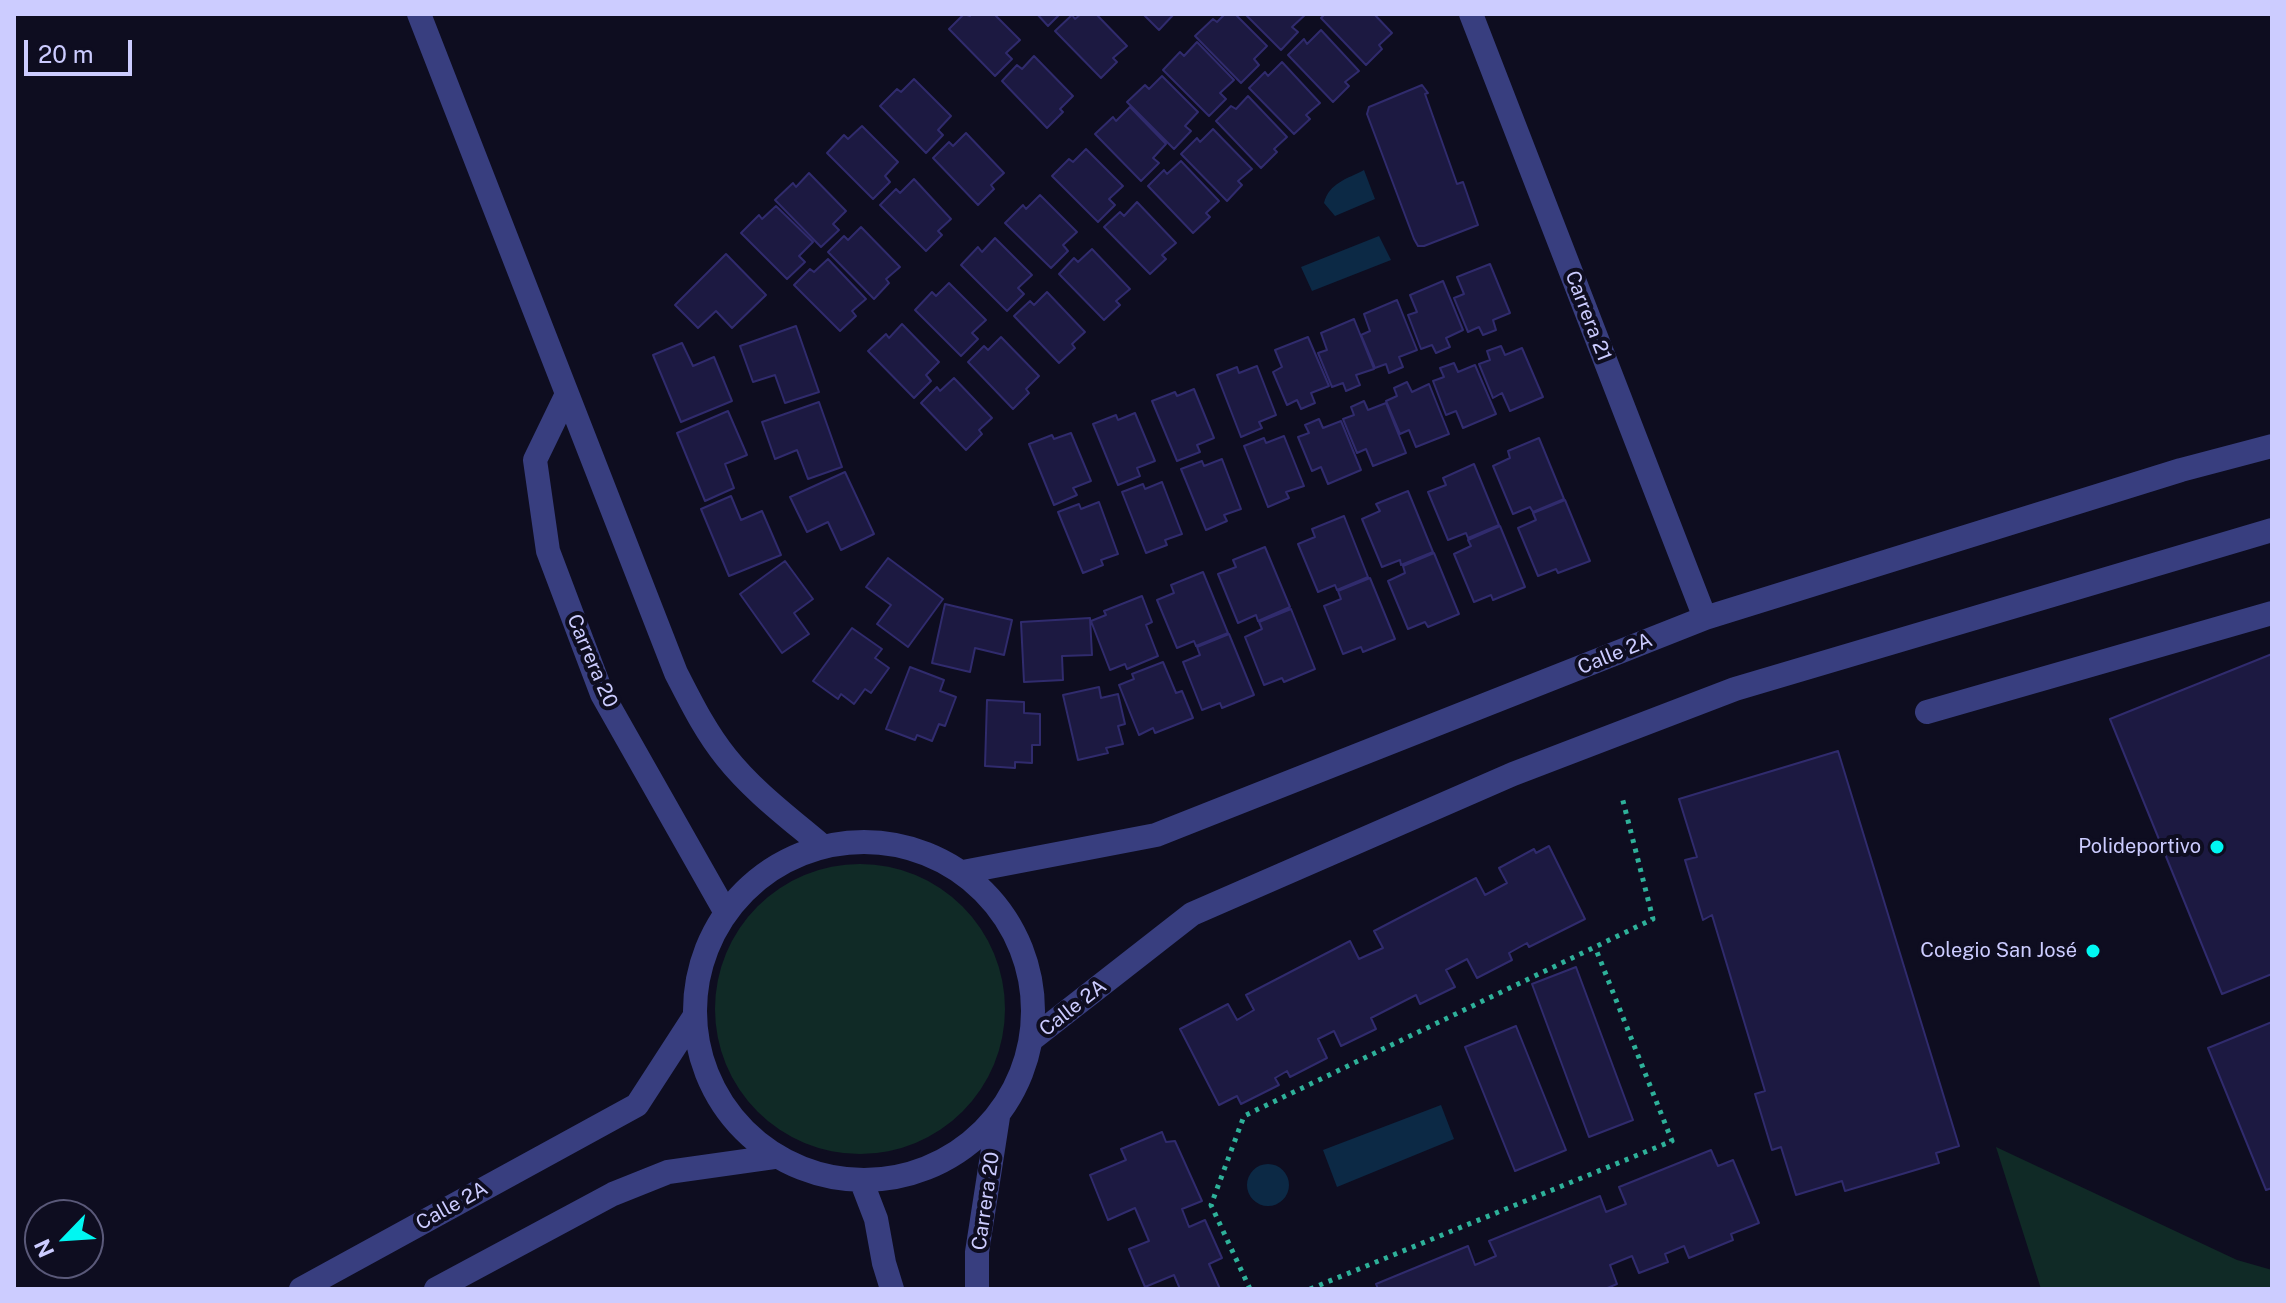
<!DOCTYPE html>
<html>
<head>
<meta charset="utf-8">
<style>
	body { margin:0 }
	#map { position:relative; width:2286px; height:1303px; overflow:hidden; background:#0e0d20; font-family:"Public Sans",sans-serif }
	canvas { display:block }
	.frame { position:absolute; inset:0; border:16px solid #ccf; pointer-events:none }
	.north { position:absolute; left:24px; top:1199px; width:80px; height:80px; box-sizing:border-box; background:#0e0d20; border:2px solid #5a5979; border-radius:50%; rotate:245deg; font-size:22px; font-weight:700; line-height:32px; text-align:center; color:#ccf }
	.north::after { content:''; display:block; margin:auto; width:28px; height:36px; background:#00f7f2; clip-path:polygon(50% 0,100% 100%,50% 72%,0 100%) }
	.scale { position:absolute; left:24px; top:40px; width:108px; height:36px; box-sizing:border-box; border:4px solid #ccf; border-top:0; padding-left:10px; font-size:24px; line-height:28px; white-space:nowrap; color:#ccf; -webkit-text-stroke:6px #0e0d20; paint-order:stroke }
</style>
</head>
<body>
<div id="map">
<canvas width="2286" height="1303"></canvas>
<div class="frame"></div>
<div class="north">N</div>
<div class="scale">20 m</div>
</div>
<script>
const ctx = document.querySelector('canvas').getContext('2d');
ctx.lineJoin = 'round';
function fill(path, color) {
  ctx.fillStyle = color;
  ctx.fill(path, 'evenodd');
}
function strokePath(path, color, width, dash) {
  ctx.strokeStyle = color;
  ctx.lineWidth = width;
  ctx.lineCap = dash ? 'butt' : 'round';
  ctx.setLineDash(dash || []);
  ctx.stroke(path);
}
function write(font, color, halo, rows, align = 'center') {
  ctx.font = font + ' "Public Sans",sans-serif';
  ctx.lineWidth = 8;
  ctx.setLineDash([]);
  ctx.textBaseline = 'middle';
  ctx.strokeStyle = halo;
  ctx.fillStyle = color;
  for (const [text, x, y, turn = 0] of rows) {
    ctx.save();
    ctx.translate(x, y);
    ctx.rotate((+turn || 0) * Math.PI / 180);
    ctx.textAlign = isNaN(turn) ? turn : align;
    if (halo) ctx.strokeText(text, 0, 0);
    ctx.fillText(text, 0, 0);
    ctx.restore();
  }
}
const green = new Path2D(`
	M715 1009a145 145 0 1 1 290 0a145 145 0 1 1-290 0Z
	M 1996,1147 L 2237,1260 L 2272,1270 L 2272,1289 L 2041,1289 Z`);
const water = new Path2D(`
	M 1364,170 L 1375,199 L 1335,216 L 1324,203 C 1329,183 1347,179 1364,170 Z
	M 1379,236 L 1391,260 L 1312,291 L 1301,267 Z
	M 1441,1105 L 1454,1139 L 1337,1187 L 1323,1150 Z
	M1247 1185a21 21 0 1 1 42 0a21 21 0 1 1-42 0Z`);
const building = new Path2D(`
	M 964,14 L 970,16 L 971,14 L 994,14 L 1020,40 L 1006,53 L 1012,59 L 995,76 L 949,29 Z
	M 1037,14 L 1060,14 L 1048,26 Z
	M 1081,14 L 1096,14 L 1127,46 L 1113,58 L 1117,62 L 1101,78 L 1055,31 L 1072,15 L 1075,19 Z
	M 1143,14 L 1174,14 L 1159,30 Z
	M 1225,14 L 1235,14 L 1267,46 L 1254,59 L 1259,65 L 1241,83 L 1195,36 L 1213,19 L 1217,22 Z
	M 1245,14 L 1306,14 L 1292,27 L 1298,32 L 1281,50 Z
	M 1325,14 L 1374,14 L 1392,33 L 1379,45 L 1382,49 L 1366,65 L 1321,18 Z
	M 1321,30 L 1359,71 L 1345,82 L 1349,86 L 1333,102 L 1288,55 L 1304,39 L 1307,44 Z
	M 1197,42 L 1234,80 L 1220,93 L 1226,99 L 1209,116 L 1163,70 L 1180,52 L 1184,56 Z
	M 1034,56 L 1073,96 L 1060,109 L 1063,112 L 1047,128 L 1002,81 L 1017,65 L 1022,69 Z
	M 1282,62 L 1320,103 L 1306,115 L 1310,119 L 1294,134 L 1249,88 L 1265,72 L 1268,76 Z
	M 1162,76 L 1198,112 L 1185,126 L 1191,131 L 1174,149 L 1127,102 L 1145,85 L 1149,89 Z
	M 914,79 L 951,116 L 938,130 L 943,135 L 926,153 L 880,106 L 897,89 L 901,92 Z
	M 1422,85 L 1428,93 L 1425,94 L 1457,184 L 1463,182 L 1478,225 L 1424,246 L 1418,246 L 1414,239 L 1367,114 L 1369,107 Z
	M 1248,96 L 1287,137 L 1274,149 L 1277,152 L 1261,168 L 1216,121 L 1231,106 L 1236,109 Z
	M 1130,107 L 1166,144 L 1153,158 L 1159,163 L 1141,181 L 1095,134 L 1113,117 L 1116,121 Z
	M 862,126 L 898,162 L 885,176 L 890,182 L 873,199 L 827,153 L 844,135 L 848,139 Z
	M 1213,129 L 1252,169 L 1238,181 L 1242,185 L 1227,201 L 1181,154 L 1197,138 L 1200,142 Z
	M 966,133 L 1004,173 L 991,185 L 994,189 L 978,205 L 933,158 L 949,142 L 953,146 Z
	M 1086,149 L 1123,186 L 1109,199 L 1115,205 L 1098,222 L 1052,176 L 1069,159 L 1073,162 Z
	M 1181,161 L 1219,201 L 1206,213 L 1210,217 L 1193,233 L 1148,186 L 1164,170 L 1167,174 Z
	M 809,173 L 846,211 L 833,224 L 839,230 L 821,247 L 775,200 L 793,183 L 796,187 Z
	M 914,179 L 951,219 L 938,231 L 942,235 L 926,251 L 880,205 L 896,189 L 900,193 Z
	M 1040,195 L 1077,232 L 1063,245 L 1068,251 L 1051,268 L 1005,223 L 1023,205 L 1026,209 Z
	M 1137,202 L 1176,243 L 1162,255 L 1166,259 L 1150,274 L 1104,227 L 1120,212 L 1124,216 Z
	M 776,206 L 813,242 L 799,256 L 805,262 L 787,279 L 741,233 L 759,215 L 762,219 Z
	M 861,227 L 900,267 L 886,279 L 889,283 L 874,299 L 828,252 L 844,236 L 848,240 Z
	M 995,238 L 1032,275 L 1018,288 L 1024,294 L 1007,311 L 961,265 L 978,247 L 982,252 Z
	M 1092,249 L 1130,289 L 1116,301 L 1120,305 L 1104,320 L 1059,274 L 1074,258 L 1078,262 Z
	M 726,254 L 766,295 L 732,328 L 716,311 L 698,328 L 675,305 Z
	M 828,259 L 866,299 L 852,311 L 856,316 L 840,331 L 794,285 L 810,269 L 814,272 Z
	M 1490,264 L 1510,313 L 1493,320 L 1496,330 L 1483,335 L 1479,327 L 1468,332 L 1454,298 L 1464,294 L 1457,277 Z
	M 1443,281 L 1463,330 L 1446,338 L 1450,347 L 1436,353 L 1432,345 L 1421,349 L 1408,315 L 1417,312 L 1410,295 Z
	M 949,283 L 986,320 L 972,333 L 978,339 L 961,356 L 915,310 L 932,292 L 936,296 Z
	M 1047,292 L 1085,332 L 1072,344 L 1075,348 L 1059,363 L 1014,316 L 1030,301 L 1034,305 Z
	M 1397,300 L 1417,350 L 1399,357 L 1403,367 L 1389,373 L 1386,364 L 1375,368 L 1361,335 L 1370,331 L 1364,314 Z
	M 1354,319 L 1374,369 L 1356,375 L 1360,385 L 1346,391 L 1343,383 L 1332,387 L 1318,353 L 1327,350 L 1321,333 Z
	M 902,324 L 939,362 L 926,375 L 931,381 L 914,398 L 868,351 L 886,334 L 889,338 Z
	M 796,326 L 819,392 L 785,403 L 775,375 L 753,382 L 740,346 Z
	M 1001,337 L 1039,376 L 1026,389 L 1029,393 L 1013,409 L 968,362 L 984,346 L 988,350 Z
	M 1308,337 L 1329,386 L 1311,393 L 1315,403 L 1301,409 L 1297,400 L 1287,405 L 1273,372 L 1282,367 L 1275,350 Z
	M 682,343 L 693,366 L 714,357 L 732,401 L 681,422 L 653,355 Z
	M 1501,346 L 1505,355 L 1522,348 L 1543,397 L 1510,411 L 1502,393 L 1493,398 L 1479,364 L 1490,360 L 1487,351 Z
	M 1454,363 L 1458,372 L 1475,365 L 1496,414 L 1463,428 L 1456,411 L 1446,415 L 1433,381 L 1444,377 L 1440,368 Z
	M 1257,366 L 1276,415 L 1259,422 L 1262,428 L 1241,437 L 1217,375 L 1237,367 L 1239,373 Z
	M 954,378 L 992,418 L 979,430 L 982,434 L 966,450 L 921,403 L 937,387 L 940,391 Z
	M 1407,382 L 1412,392 L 1429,384 L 1449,434 L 1416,447 L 1409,430 L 1400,434 L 1386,401 L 1397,396 L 1394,388 Z
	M 1194,389 L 1214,438 L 1197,445 L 1200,452 L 1177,461 L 1152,401 L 1175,392 L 1177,396 Z
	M 1364,401 L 1368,410 L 1386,403 L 1406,453 L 1373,466 L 1366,449 L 1357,453 L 1343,419 L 1354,415 L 1351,407 Z
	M 819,402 L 842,467 L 808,479 L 797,450 L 775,459 L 762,422 Z
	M 728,411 L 747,455 L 725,464 L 734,488 L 705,501 L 677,433 Z
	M 1135,413 L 1155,461 L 1137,468 L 1140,476 L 1118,485 L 1093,424 L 1116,415 L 1118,420 Z
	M 1319,419 L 1323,428 L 1341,421 L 1361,470 L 1328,484 L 1321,467 L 1312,471 L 1298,437 L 1309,433 L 1305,425 Z
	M 1071,433 L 1091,481 L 1073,488 L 1077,495 L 1054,505 L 1029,444 L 1052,435 L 1054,439 Z
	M 1284,436 L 1304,486 L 1286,492 L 1289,498 L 1268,507 L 1244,446 L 1264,438 L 1266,443 Z
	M 1539,438 L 1564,499 L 1533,512 L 1530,507 L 1513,514 L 1493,466 L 1510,458 L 1508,451 Z
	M 1222,459 L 1241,509 L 1224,515 L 1227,521 L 1206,530 L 1181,469 L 1202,461 L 1204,466 Z
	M 1474,464 L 1499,525 L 1468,538 L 1466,533 L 1448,540 L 1428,492 L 1446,485 L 1443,478 Z
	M 845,472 L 874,534 L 841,550 L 828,522 L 807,532 L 790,497 Z
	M 1162,482 L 1182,534 L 1165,540 L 1167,545 L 1146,553 L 1122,492 L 1143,484 L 1145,489 Z
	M 1408,491 L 1433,552 L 1401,565 L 1400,560 L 1382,567 L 1362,519 L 1380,511 L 1376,504 Z
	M 731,496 L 741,520 L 762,511 L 781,555 L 729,576 L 701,509 Z
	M 1565,500 L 1590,561 L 1558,573 L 1556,569 L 1538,576 L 1518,528 L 1536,520 L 1533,513 Z
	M 1099,502 L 1118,554 L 1101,560 L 1103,565 L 1083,573 L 1058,512 L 1079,504 L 1081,509 Z
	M 1344,516 L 1368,577 L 1337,590 L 1335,585 L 1318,592 L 1298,544 L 1315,537 L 1312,529 Z
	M 1500,526 L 1525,587 L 1493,600 L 1491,595 L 1474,602 L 1454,554 L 1471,546 L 1468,540 Z
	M 1265,547 L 1290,607 L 1258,621 L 1256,615 L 1238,623 L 1218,574 L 1236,567 L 1233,560 Z
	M 1434,553 L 1459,614 L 1428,627 L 1425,622 L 1408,629 L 1388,581 L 1405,573 L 1403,566 Z
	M 888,558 L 943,599 L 908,647 L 877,624 L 891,605 L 866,587 Z
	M 785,561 L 813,599 L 794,613 L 809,634 L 782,653 L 740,594 Z
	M 1203,572 L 1228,633 L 1196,646 L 1194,641 L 1177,648 L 1157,600 L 1174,593 L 1171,585 Z
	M 1370,578 L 1395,639 L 1363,652 L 1361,647 L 1343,654 L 1324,606 L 1341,599 L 1338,591 Z
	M 1142,596 L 1152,622 L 1146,625 L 1158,656 L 1127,669 L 1125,664 L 1110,670 L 1091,621 L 1106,615 L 1104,611 Z
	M 945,604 L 1012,620 L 1004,655 L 975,648 L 970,672 L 932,663 Z
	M 1291,609 L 1315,669 L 1284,682 L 1282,678 L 1264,685 L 1245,637 L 1262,629 L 1259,622 Z
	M 1090,618 L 1092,655 L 1062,656 L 1063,680 L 1024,682 L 1021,622 Z
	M 852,628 L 882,649 L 875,658 L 889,668 L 871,693 L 865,689 L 854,704 L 841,694 L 838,699 L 813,681 Z
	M 1229,634 L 1254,695 L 1222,708 L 1220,703 L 1202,710 L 1183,662 L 1200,655 L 1197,647 Z
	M 2272,654 L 2272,974 L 2222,994 L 2110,719 Z
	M 1163,662 L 1176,693 L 1182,691 L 1193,718 L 1155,733 L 1153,728 L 1139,735 L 1119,685 L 1134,679 L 1132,674 Z
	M 910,667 L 944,680 L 940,691 L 956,697 L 945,726 L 939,724 L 932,741 L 917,735 L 915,740 L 886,729 Z
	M 1099,687 L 1101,698 L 1118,694 L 1125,724 L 1118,726 L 1123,744 L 1106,748 L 1108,753 L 1078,760 L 1063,695 Z
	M 987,700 L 1024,702 L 1024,713 L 1040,714 L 1040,745 L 1032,745 L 1032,763 L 1015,762 L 1015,768 L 985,766 Z
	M 1838,751 L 1959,1146 L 1936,1153 L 1939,1163 L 1845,1191 L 1842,1181 L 1796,1195 L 1781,1147 L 1772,1150 L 1755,1094 L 1765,1091 L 1712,915 L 1703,920 L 1685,860 L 1697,857 L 1679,799 Z
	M 1549,846 L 1585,919 L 1529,947 L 1527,943 L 1509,953 L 1512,960 L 1477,978 L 1467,959 L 1446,970 L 1455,987 L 1420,1004 L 1416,995 L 1371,1018 L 1376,1029 L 1341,1046 L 1334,1031 L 1318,1039 L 1327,1058 L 1290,1077 L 1287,1071 L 1275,1078 L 1279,1085 L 1241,1104 L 1237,1096 L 1219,1105 L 1180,1029 L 1228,1004 L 1237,1020 L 1254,1010 L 1246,995 L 1350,941 L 1359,959 L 1383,948 L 1374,931 L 1476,878 L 1485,895 L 1507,883 L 1499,868 L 1534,849 L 1536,853 Z
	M 1576,967 L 1633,1120 L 1589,1137 L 1532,984 Z
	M 2272,1022 L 2272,1188 L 2266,1190 L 2208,1048 Z
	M 1516,1026 L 1566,1150 L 1515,1171 L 1465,1047 Z
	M 1162,1132 L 1166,1142 L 1175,1141 L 1202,1201 L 1182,1209 L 1189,1227 L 1205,1220 L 1222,1258 L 1209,1264 L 1220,1289 L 1180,1289 L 1174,1275 L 1145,1287 L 1129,1249 L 1149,1241 L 1135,1208 L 1108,1220 L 1090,1175 L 1126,1160 L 1121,1149 Z
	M 1711,1150 L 1718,1166 L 1733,1160 L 1759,1223 L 1731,1234 L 1733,1240 L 1689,1258 L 1684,1246 L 1665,1254 L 1668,1262 L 1639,1273 L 1632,1256 L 1610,1265 L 1617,1284 L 1605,1289 L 1378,1289 L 1376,1284 L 1468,1246 L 1475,1265 L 1496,1256 L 1489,1241 L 1600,1196 L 1606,1212 L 1626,1204 L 1619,1187 Z`);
const path = new Path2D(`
	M 1250,1289 L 1211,1205 L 1244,1116 L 1653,919 L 1622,797
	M 1310,1289 L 1672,1141 L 1595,947`);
const minor = new Path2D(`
	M 419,14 L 676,673 C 691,702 705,731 726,757 C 753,791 788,817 821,845
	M 1471,14 L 1705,618
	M 567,394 L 535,460 L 548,551 L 602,694 L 725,911
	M 1927,712 L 2272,613
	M695 1011a169 169 0 1 1 338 0a169 169 0 1 1-338 0Z
	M 963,872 L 1156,835 L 1705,618 L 2181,470 L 2272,446
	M 1032,1039 L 1192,914 L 1513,774 L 1735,689 L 2272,530
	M 861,1180 L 876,1219 L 884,1263 L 892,1289
	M 301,1289 L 637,1105 L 694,1017
	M 436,1289 L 613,1194 L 668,1172 L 774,1157
	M 977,1289 L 977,1252 L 998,1117`);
const markers = [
	[2217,847,8,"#00f7f2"],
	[2093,951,8,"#00f7f2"]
];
const streetNames = [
	["Carrera 21",1588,316,69],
	["Calle 2A",1615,654,-22],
	["Carrera 20",592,661,67],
	["Calle 2A",1073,1008,-38],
	["Carrera 20",986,1201,-82],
	["Calle 2A",452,1206,-29]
];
const poiNames = [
	["Polideportivo",2201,847],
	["Colegio San José",2077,951]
];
fill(green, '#102a26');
fill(water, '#0c2945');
fill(building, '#1c1941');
strokePath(building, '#302b6d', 2);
strokePath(path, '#2eb19a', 5, [4, 6]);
strokePath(minor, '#383e7f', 24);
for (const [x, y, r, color] of markers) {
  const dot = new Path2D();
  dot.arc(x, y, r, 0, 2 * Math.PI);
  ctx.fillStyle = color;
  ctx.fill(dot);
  strokePath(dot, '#0e0d20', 3);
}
write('20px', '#ccf', '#0e0d20', streetNames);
write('20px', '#ccf', '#0e0d20', poiNames, 'right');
</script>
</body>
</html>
